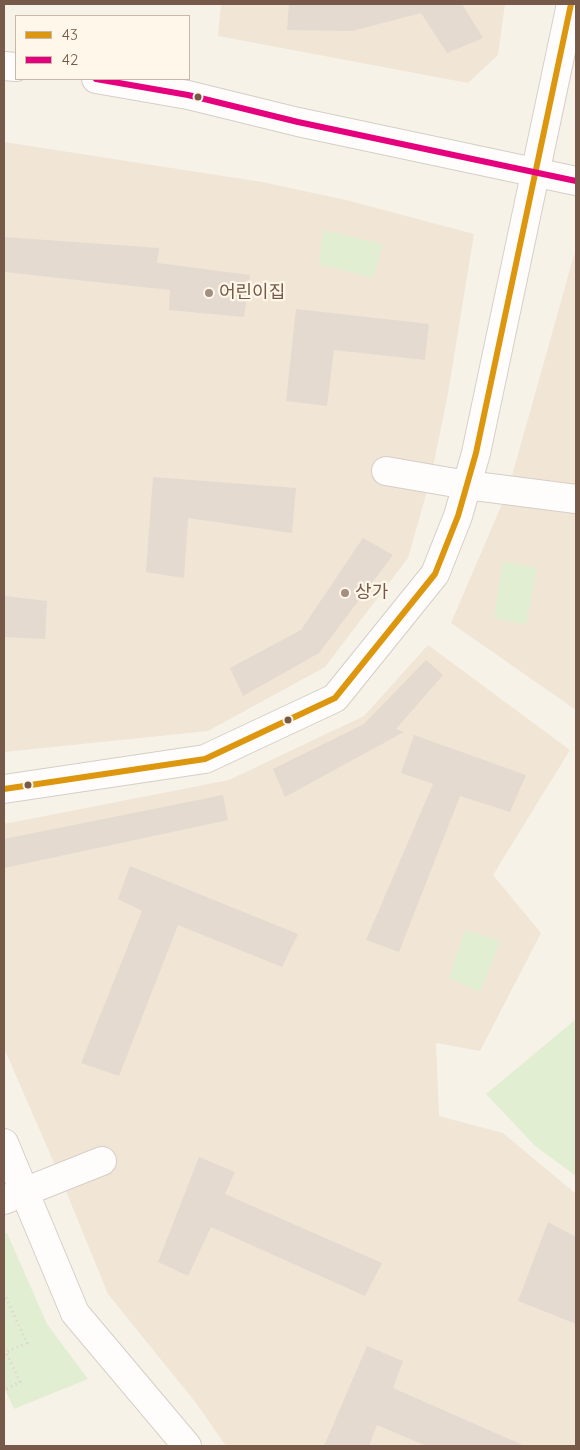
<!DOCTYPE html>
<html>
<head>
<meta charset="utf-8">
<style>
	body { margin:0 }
	#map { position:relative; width:580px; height:1450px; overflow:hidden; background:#f7f2e8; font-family:Quicksand,sans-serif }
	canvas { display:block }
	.frame { position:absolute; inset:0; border:5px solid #765948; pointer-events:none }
	.legend { position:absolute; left:15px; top:15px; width:175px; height:65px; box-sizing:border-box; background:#fff7ea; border:1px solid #c8b8a9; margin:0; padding:6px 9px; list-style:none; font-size:15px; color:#765948 }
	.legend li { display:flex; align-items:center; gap:10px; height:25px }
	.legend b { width:25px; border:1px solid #c8b8a9 }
</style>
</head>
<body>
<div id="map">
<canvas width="580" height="1450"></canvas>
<div class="frame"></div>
<ul class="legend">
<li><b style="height:6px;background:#dd970e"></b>43</li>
<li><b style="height:6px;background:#e5007d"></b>42</li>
</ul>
</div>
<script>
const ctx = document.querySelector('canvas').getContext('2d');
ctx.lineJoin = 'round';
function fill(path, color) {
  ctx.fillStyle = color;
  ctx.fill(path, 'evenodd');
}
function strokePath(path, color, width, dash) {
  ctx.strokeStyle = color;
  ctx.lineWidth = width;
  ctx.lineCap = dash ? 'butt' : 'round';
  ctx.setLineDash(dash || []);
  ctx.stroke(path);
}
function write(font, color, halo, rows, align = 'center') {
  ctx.font = font + ' Quicksand,"Noto Sans KR",sans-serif';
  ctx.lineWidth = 4.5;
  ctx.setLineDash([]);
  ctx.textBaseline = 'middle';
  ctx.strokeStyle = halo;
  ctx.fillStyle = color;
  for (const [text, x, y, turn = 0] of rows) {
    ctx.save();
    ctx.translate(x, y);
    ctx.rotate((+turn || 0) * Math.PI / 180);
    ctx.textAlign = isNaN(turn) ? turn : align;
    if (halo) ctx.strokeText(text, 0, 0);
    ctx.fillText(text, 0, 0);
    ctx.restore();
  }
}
const residential = new Path2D(`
	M 221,4 L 505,4 L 498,55 L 468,83 L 218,36 Z
	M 4,142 L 262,182 L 346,200 L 474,234 L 448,393 L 431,477 L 408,558 L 325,667 L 208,731 L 4,752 Z
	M 574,255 L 576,255 L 576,710 L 451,623 L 508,490 Z
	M 428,645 L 570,750 L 493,875 L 541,933 L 480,1051 L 436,1043 L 439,1116 L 503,1133 L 576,1194 L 576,1446 L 226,1446 L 196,1403 L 108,1294 L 61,1179 L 4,1048 L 4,824 L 229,780 L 364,716 Z`);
const green = new Path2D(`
	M 323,230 L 383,244 L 373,278 L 319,264 Z
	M 503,561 L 537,568 L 526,625 L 494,618 Z
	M 465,930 L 500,941 L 480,992 L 449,978 Z
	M 576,1019 L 576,1176 L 535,1146 L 486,1094 Z
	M 7,1233 L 47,1324 L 88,1379 L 14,1409 L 4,1387 L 4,1234 Z`);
const building = new Path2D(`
	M 289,4 L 462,4 L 483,38 L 447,53 L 421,13 L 352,31 L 287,30 Z
	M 4,237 L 159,248 L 157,263 L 250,275 L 244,317 L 169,310 L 170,290 L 4,272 Z
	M 296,309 L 429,324 L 425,360 L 334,350 L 327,406 L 286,401 Z
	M 153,477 L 296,488 L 292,533 L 188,518 L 184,578 L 146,572 Z
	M 363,538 L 393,555 L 319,653 L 243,696 L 230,668 L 301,630 Z
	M 4,596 L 47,601 L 45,639 L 4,637 Z
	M 426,660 L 443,675 L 396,729 L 404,732 L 285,797 L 273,769 L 364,724 Z
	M 414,735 L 526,775 L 510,812 L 460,796 L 399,952 L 366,940 L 433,784 L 401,773 Z
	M 223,795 L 228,820 L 4,868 L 4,839 Z
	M 130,866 L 298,934 L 282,967 L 178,925 L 119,1076 L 81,1063 L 142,911 L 118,899 Z
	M 199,1157 L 235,1172 L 225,1194 L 382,1263 L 365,1296 L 211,1227 L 188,1276 L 158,1262 Z
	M 548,1222 L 576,1237 L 576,1324 L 518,1301 Z
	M 367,1346 L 403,1361 L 393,1388 L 525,1446 L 427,1446 L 377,1425 L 369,1446 L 324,1446 Z`);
const path = new Path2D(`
	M 4,1293 L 27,1343 L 6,1352 L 20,1382 L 4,1390`);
const minor = new Path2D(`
	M 4,66 L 16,67
	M 96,79 L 188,95 L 298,122 L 576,181
	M 386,471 L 467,485 L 576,499
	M 4,789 L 205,759 L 335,698 L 435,574 L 458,516 L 476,453 L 571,4
	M 4,1143 L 75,1313 L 187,1446
	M 4,1200 L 102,1161`);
const bus1 = new Path2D(`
	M 4,789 L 205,759 L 335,698 L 435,574 L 458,516 L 476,453 L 571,4`);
const bus2 = new Path2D(`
	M 96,79 L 188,95 L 298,122 L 576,181`);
const markers = [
	[198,97,4.5,"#765948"],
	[209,293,5,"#a38f80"],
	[345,593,5,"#a38f80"],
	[288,720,4.5,"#765948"],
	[28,785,4.5,"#765948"]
];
const poiNames = [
	["어린이집",219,293],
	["상가",355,593]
];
fill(residential, '#f1e5d5');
fill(green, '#e2eed2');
fill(building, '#e4dad0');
strokePath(minor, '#d6cec6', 30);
strokePath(path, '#dad2cc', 3, [1, 4]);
strokePath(minor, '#fefdfc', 28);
strokePath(bus1, '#dd970e', 6);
strokePath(bus2, '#e5007d', 6);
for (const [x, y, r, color] of markers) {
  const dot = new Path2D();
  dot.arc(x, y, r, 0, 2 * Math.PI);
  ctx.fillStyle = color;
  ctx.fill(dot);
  strokePath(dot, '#fff7ea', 2);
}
write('18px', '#765948', '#fff7ea', poiNames, 'left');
</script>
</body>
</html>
